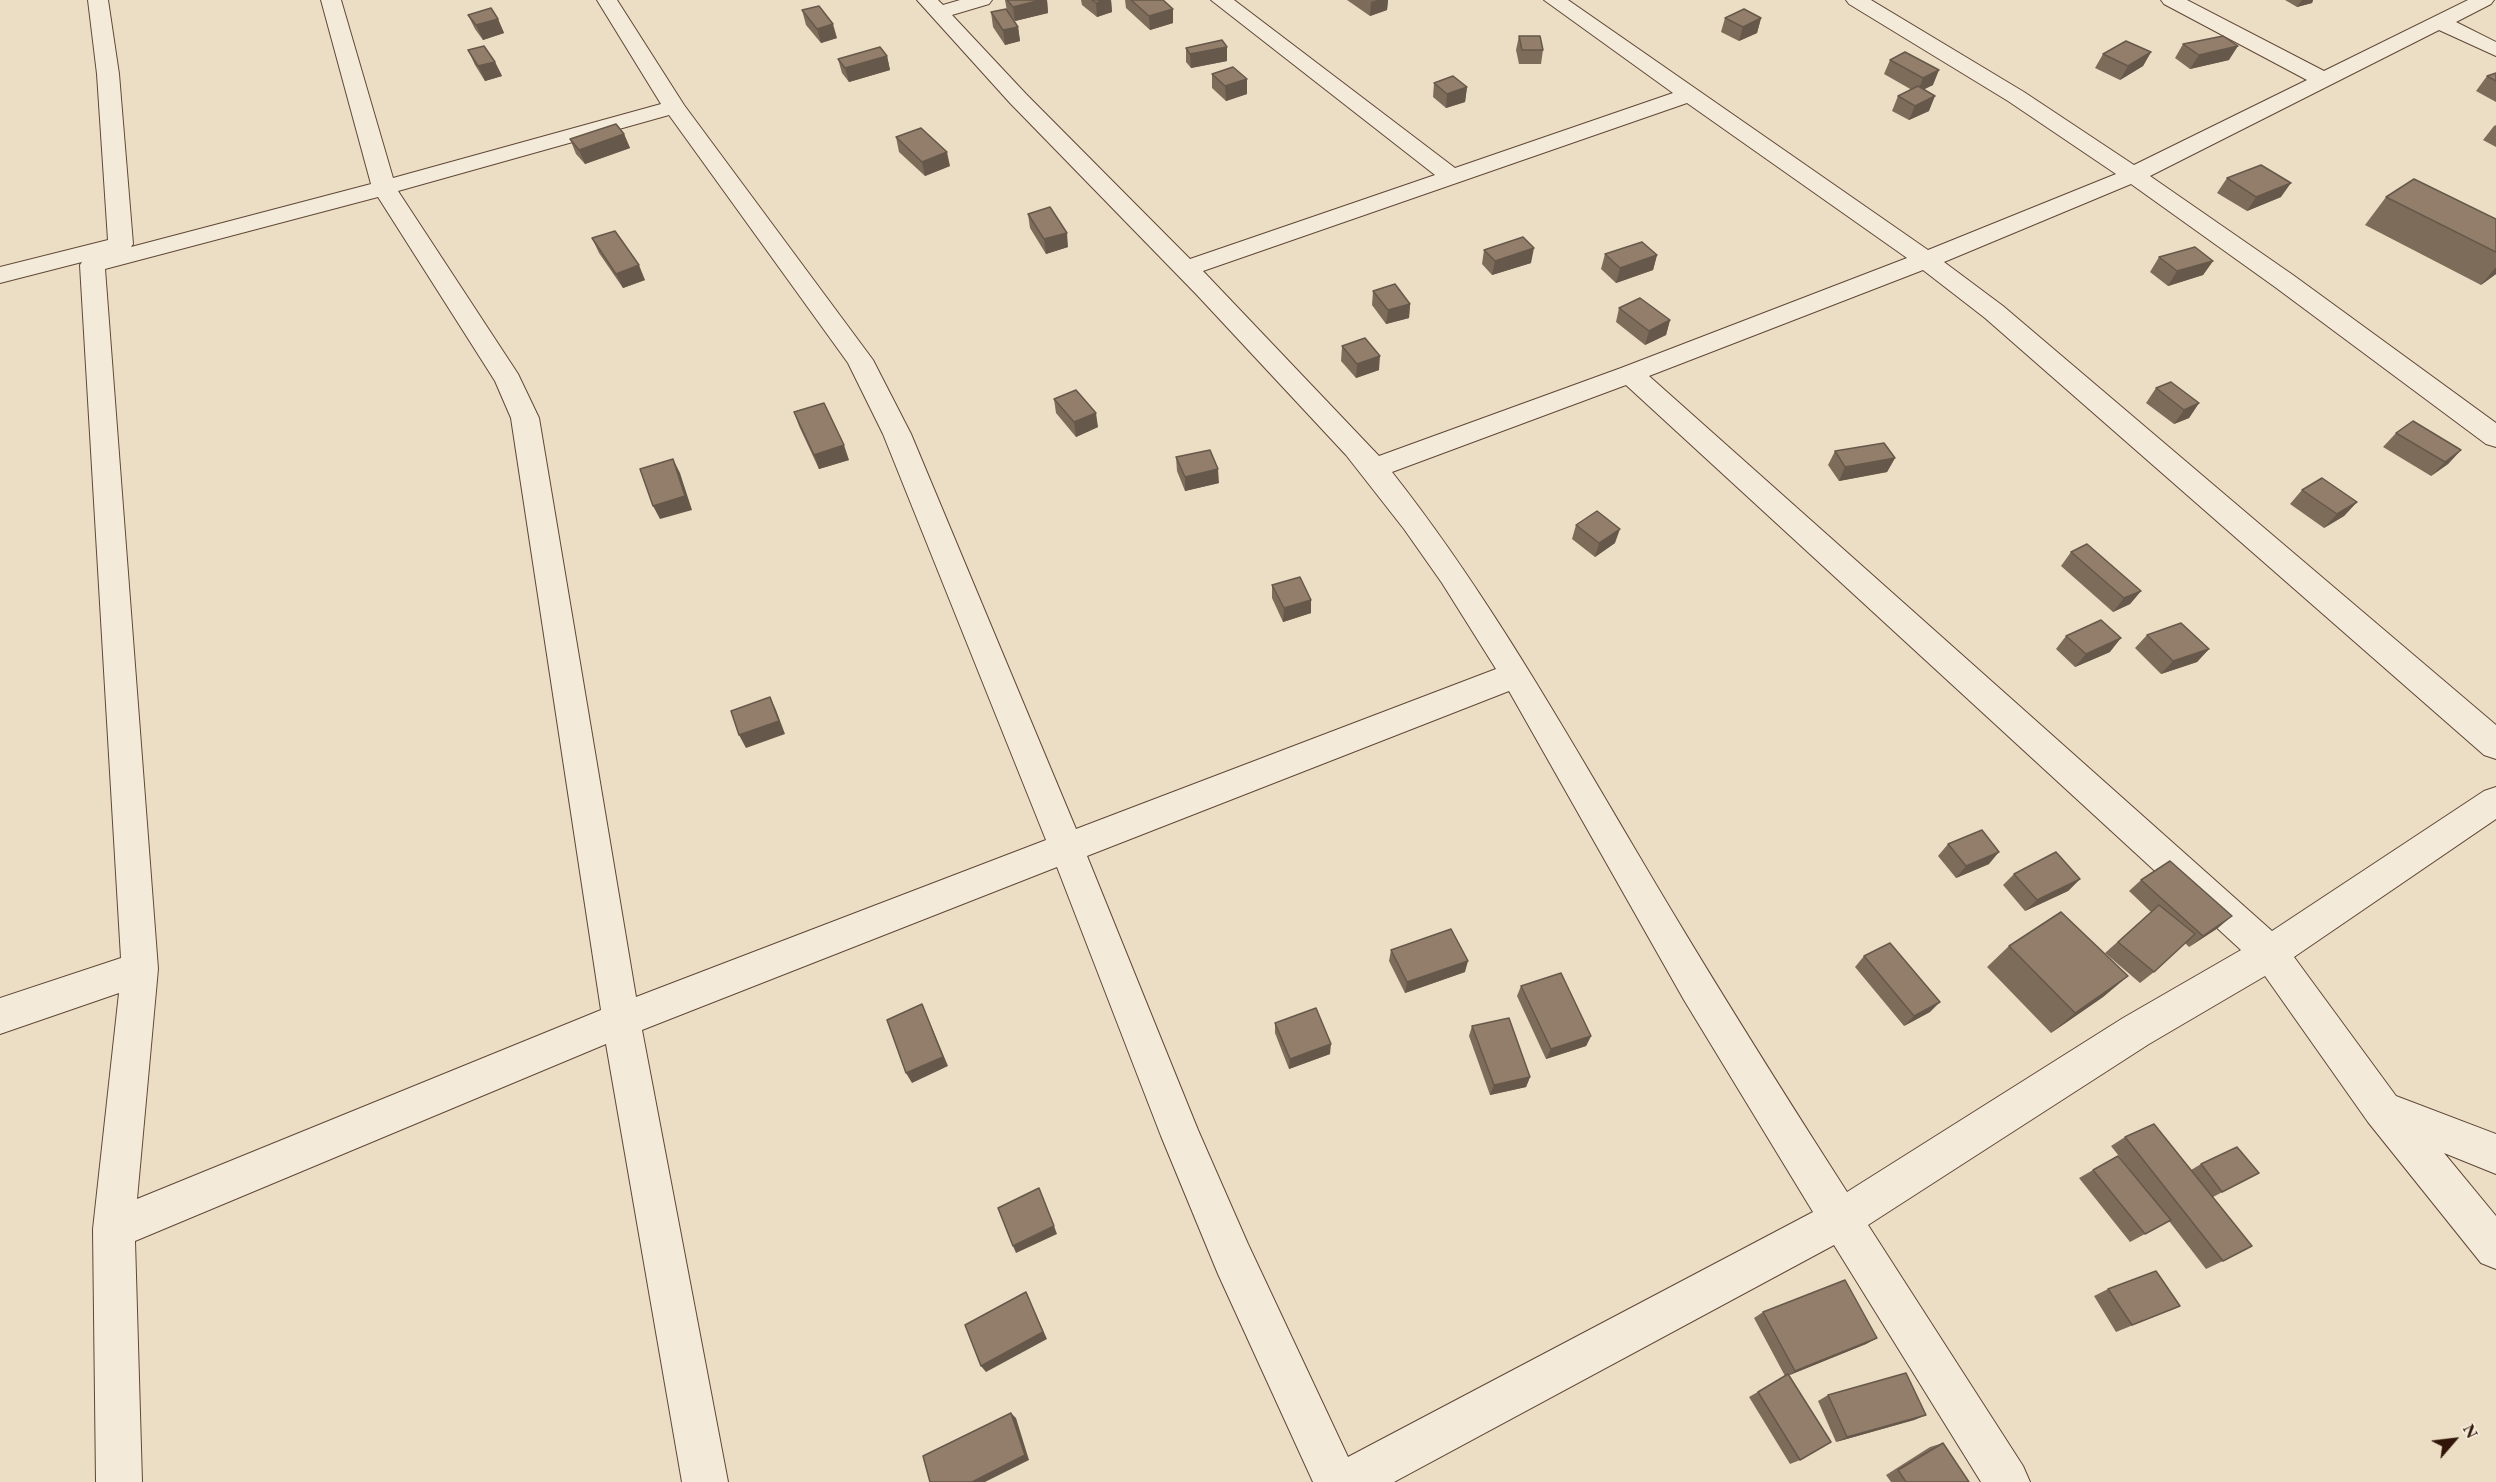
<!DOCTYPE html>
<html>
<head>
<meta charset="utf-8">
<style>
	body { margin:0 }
	#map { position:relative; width:2496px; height:1482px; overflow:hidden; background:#ecdec4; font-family:"EB Garamond",serif }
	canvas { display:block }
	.north { position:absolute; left:2424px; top:1410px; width:60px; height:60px; -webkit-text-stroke:4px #f3ead9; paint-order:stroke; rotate:62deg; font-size:16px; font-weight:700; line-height:24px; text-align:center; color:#311508 }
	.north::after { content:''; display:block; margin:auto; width:21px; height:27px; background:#311508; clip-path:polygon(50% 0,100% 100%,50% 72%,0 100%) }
</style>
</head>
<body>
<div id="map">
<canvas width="2496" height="1482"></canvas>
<div class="north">N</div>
</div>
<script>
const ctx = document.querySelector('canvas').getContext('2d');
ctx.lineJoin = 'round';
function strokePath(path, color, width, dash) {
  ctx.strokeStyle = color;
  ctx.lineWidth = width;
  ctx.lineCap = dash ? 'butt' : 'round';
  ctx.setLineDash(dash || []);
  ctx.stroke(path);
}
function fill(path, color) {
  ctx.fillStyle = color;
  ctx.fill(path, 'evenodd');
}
const minor = new Path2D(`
	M 88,0 L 108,0 L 119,74 L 133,244 L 131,247 L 371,184 L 321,0 L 341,0 L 393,178 L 661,104 L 597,0 L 617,0 L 684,105 L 873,360 L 911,434 L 1076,829 L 1496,669 L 1442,583 L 1404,529 L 1346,455 L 1197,295 L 1010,103 L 917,0 L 938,0 L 943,5 L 960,0 L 992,0 L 989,4 L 952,15 L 1026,94 L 1190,259 L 1435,175 L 1211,0 L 1234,0 L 1455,168 L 1673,93 L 1544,0 L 1568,0 L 1928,250 L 2116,174 L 2008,101 L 1849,4 L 1846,0 L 1871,0 L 2024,92 L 2134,165 L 2307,80 L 2164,4 L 2161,0 L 2187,0 L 2324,71 L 2468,0 L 2494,0 L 2491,4 L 2456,22 L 2496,42 L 2496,56 L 2439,30 L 2150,176 L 2293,275 L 2496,423 L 2496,447 L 2486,444 L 2275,287 L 2131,184 L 1944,262 L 2003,306 L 2496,725 L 2496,759 L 2484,755 L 1985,318 L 1923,270 L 1649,376 L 2272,931 L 2484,791 L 2496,787 L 2496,819 L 2294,957 L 2396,1096 L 2496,1134 L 2496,1174 L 2444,1153 L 2496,1216 L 2496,1269 L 2481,1263 L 2368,1122 L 2265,976 L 2149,1044 L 1868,1225 L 2023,1466 L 2030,1482 L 1981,1482 L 1834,1245 L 1394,1482 L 1313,1482 L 1218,1274 L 1161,1136 L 1057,867 L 642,1030 L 728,1482 L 682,1482 L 606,1044 L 135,1241 L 142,1482 L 96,1482 L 93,1229 L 119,993 L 0,1034 L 0,998 L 121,958 L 80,265 L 82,262 L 0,283 L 0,267 L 108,240 L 97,74 ZM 1687,103 L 1907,258 L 1621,368 L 1379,456 L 1203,271 ZM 669,115 L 848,363 L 883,434 L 1046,840 L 636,997 L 539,418 L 518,374 L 398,191 ZM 378,197 L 495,381 L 511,418 L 601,1010 L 137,1199 L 158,969 L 105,269 ZM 1626,385 L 2241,950 L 2123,1018 L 1847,1192 C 1774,1078 1703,965 1635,849 C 1559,720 1485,590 1392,472 ZM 1509,691 L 1684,1000 L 1813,1212 L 1348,1457 L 1248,1244 L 1198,1130 L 1087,856 Z`);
const wall = new Path2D(`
	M 1005,0 L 1047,0 L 1048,13 L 1015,21 L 1010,15 L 1018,27 L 1020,41 L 1005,45 L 993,27 L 991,12 L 1007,11 Z
	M 1081,0 L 1111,0 L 1112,12 L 1097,17 L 1082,5 Z
	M 1125,0 L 1163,0 L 1173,9 L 1173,23 L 1150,30 L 1126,8 Z
	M 1347,0 L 1388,0 L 1387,10 L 1370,16 Z
	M 2285,0 L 2313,0 L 2312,3 L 2297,7 Z
	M 802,10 L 837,38 L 821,43 L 806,25 Z
	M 468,15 L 498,19 L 504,33 L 483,40 L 475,29 Z
	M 1725,18 L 1761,18 L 1757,33 L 1739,41 L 1721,32 Z
	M 1519,36 L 1543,50 L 1541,64 L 1519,64 L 1516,50 Z
	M 2183,44 L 2229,60 L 2190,69 L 2175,58 Z
	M 1227,47 L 1227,61 L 1191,68 L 1186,62 L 1186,48 Z
	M 468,50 L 495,62 L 502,76 L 485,81 L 475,65 Z
	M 1905,52 L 1933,85 L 1923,89 L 1929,111 L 1909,120 L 1892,111 L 1898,96 L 1912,90 L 1884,74 L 1890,60 Z
	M 2151,52 L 2143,66 L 2120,80 L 2095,68 L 2103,54 Z
	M 887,56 L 890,70 L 849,82 L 842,73 L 838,59 Z
	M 2496,73 L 2496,102 L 2476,91 L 2487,76 Z
	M 1212,74 L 1247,79 L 1247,94 L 1226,101 L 1212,88 Z
	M 1434,83 L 1467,87 L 1465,102 L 1446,108 L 1433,97 Z
	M 2496,125 L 2496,147 L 2483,140 L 2494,126 Z
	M 624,134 L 630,148 L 585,164 L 576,154 L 570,139 Z
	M 896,137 L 950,166 L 925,176 L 899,152 Z
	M 2227,178 L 2281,197 L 2247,211 L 2217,193 Z
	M 2386,197 L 2496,219 L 2496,274 L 2481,285 L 2365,225 Z
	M 1028,214 L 1068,247 L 1046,254 L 1030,228 Z
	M 592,238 L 645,280 L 623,288 L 599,253 Z
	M 1484,250 L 1531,263 L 1492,275 L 1482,264 Z
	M 1605,254 L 1657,255 L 1653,270 L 1616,283 L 1601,269 Z
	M 2159,257 L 2213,261 L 2203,275 L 2168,286 L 2150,272 Z
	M 1373,291 L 1410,304 L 1409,318 L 1386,324 L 1372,305 Z
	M 1619,308 L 1670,320 L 1666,335 L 1645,345 L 1616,322 Z
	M 1342,346 L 1379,370 L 1356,378 L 1341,361 Z
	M 2156,388 L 2199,403 L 2189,418 L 2174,424 L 2146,403 Z
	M 1054,399 L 1098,427 L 1076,437 L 1056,413 Z
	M 794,412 L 849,460 L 819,469 L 799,426 Z
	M 2396,433 L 2461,450 L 2448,464 L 2431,476 L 2383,447 Z
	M 1835,451 L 1895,458 L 1887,472 L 1839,481 L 1828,465 Z
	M 1176,457 L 1219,483 L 1185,491 L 1177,471 Z
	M 2302,490 L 2357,502 L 2344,516 L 2324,528 L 2290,504 Z
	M 1576,525 L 1615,543 L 1595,557 L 1572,539 Z
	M 2071,552 L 2141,591 L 2130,604 L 2113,612 L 2061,566 Z
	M 1272,585 L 1311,613 L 1283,622 L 1272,598 Z
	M 2147,635 L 2209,649 L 2197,662 L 2161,674 L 2135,648 Z
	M 2066,636 L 2110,652 L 2075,667 L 2056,649 Z
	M 1948,844 L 1989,864 L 1956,878 L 1938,856 Z
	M 2014,874 L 2080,879 L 2068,891 L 2025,911 L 2003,885 Z
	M 2141,880 L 2218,928 L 2189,947 L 2185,943 L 2154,972 L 2140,983 L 2105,953 L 2151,912 L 2129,891 Z
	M 2009,946 L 2128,976 L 2103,997 L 2051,1033 L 1987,967 Z
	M 1391,950 L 1465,972 L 1405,993 L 1389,961 Z
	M 1864,956 L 1930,1012 L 1904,1026 L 1855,967 Z
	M 1521,986 L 1591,1036 L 1586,1046 L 1546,1059 L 1517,996 Z
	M 1275,1023 L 1330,1054 L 1289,1069 L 1275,1033 Z
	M 1472,1026 L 1530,1077 L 1526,1087 L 1490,1095 L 1469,1036 Z
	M 2125,1137 L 2191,1170 L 2201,1164 L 2259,1173 L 2213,1197 L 2223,1261 L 2206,1269 L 2169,1221 L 2130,1242 L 2079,1178 L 2093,1170 L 2133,1174 L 2111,1146 Z
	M 2108,1289 L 2180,1306 L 2116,1332 L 2094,1296 Z
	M 1763,1312 L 1877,1338 L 1866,1344 L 1789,1375 L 1800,1460 L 1790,1464 L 1749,1397 L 1785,1376 L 1754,1318 Z
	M 1828,1395 L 1926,1415 L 1914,1420 L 1836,1442 L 1818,1401 Z
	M 1943,1443 L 1969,1482 L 1891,1482 L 1886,1475 L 1930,1447 Z`);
const shadedWall = new Path2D(`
	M 1041,0 L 1047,0 L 1048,13 L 1015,21 L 1013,7 Z
	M 1103,0 L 1111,0 L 1112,12 L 1097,17 L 1096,3 Z
	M 1377,0 L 1388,0 L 1387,10 L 1370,16 L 1371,2 Z
	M 2302,0 L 2313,0 L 2312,3 L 2297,7 Z
	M 1173,9 L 1173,23 L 1150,30 L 1149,16 Z
	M 1761,18 L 1757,33 L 1739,41 L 1743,27 Z
	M 498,19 L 504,33 L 483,40 L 476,25 Z
	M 833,24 L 837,38 L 821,43 L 817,29 Z
	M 1018,27 L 1020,41 L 1005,45 L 1003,30 Z
	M 2238,46 L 2229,60 L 2190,69 L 2199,55 Z
	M 1227,47 L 1227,61 L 1191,68 L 1190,54 Z
	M 2151,52 L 2143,66 L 2120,80 L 2128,66 Z
	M 887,56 L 890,70 L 849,82 L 845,68 Z
	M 495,62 L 502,76 L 485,81 L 478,66 Z
	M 1939,70 L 1933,85 L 1917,93 L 1923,78 Z
	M 1247,79 L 1247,94 L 1226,101 L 1225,86 Z
	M 1467,87 L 1465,102 L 1446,108 L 1447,94 Z
	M 1935,96 L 1929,111 L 1909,120 L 1915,106 Z
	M 624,134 L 630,148 L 585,164 L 579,150 Z
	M 947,152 L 950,166 L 925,176 L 922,162 Z
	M 2291,183 L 2281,197 L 2247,211 L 2256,197 Z
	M 1067,233 L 1068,247 L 1046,254 L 1044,239 Z
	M 1534,248 L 1531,263 L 1492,275 L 1495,261 Z
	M 1657,255 L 1653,270 L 1616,283 L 1620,268 Z
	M 2213,261 L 2203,275 L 2168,286 L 2177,271 Z
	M 639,265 L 645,280 L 623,288 L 616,274 Z
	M 2496,267 L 2496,274 L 2481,285 Z
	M 1410,304 L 1409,318 L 1386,324 L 1388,310 Z
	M 1670,320 L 1666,335 L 1645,345 L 1649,331 Z
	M 1380,356 L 1379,370 L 1356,378 L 1357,364 Z
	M 2199,403 L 2189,418 L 2174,424 L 2184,410 Z
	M 1096,413 L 1098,427 L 1076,437 L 1074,422 Z
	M 844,445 L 849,460 L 819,469 L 814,455 Z
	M 2461,450 L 2448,464 L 2431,476 L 2445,462 Z
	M 1895,458 L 1887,472 L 1839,481 L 1845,467 Z
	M 673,459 L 680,473 L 692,510 L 660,519 L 653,506 Z
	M 1218,469 L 1219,483 L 1185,491 L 1185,477 Z
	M 2357,502 L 2344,516 L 2324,528 L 2337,514 Z
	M 1620,529 L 1615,543 L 1595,557 L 1599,543 Z
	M 2141,591 L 2130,604 L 2113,612 L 2124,598 Z
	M 1311,600 L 1311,613 L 1283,622 L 1284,608 Z
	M 2121,638 L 2110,652 L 2075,667 L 2086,654 Z
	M 2209,649 L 2197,662 L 2161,674 L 2173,661 Z
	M 770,697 L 776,710 L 785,734 L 746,748 L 739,735 Z
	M 1999,852 L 1989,864 L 1956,878 L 1966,866 Z
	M 2080,879 L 2068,891 L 2025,911 L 2037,900 Z
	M 2232,916 L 2218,928 L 2189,947 L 2203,936 Z
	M 1468,961 L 1465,972 L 1405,993 L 1407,982 Z
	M 2128,976 L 2103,997 L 2051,1033 L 2075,1013 Z
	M 1940,1002 L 1930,1012 L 1904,1026 L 1914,1016 Z
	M 922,1004 L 948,1066 L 912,1083 L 906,1073 Z
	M 1591,1036 L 1586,1046 L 1546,1059 L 1551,1049 Z
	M 1331,1044 L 1330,1054 L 1289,1069 L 1290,1059 Z
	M 1530,1077 L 1526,1087 L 1490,1095 L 1494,1085 Z
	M 1054,1226 L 1057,1234 L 1016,1253 L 1013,1246 Z
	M 1026,1292 L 1047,1339 L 986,1372 L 981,1366 Z
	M 1877,1338 L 1866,1344 L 1785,1377 L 1795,1371 Z
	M 1011,1413 L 1016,1418 L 1029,1460 L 985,1482 L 972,1482 Z
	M 1926,1415 L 1914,1420 L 1836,1442 L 1847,1437 Z`);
const building = new Path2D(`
	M 1007,0 L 1041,0 L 1013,7 Z
	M 1092,0 L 1103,0 L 1096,3 Z
	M 1131,0 L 1163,0 L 1173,9 L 1149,16 Z
	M 819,6 L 833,24 L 817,29 L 802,10 Z
	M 491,8 L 498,19 L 476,25 L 468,15 Z
	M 1006,9 L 1018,27 L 1003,30 L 991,12 Z
	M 1744,9 L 1761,18 L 1743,27 L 1725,18 Z
	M 1519,36 L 1540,36 L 1543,50 L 1522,50 Z
	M 2223,36 L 2238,46 L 2199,55 L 2183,44 Z
	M 1222,40 L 1227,47 L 1190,54 L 1186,48 Z
	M 2126,41 L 2151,52 L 2128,66 L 2103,54 Z
	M 484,46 L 495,62 L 478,66 L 468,50 Z
	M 880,47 L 887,56 L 845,68 L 838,59 Z
	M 1905,52 L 1939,70 L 1923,78 L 1890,60 Z
	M 1233,67 L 1247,79 L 1225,86 L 1212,74 Z
	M 2496,73 L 2496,81 L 2487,76 Z
	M 1453,76 L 1467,87 L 1447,94 L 1434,83 Z
	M 1918,86 L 1935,96 L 1915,106 L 1898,96 Z
	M 616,124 L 624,134 L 579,150 L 570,139 Z
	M 921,128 L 947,152 L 922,162 L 896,137 Z
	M 2261,165 L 2291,183 L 2256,197 L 2227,178 Z
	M 2414,179 L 2496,219 L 2496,252 L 2386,197 Z
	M 1050,207 L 1067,233 L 1044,239 L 1028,214 Z
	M 615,231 L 639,265 L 616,274 L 592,238 Z
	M 1523,237 L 1534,248 L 1495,261 L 1484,250 Z
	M 1642,242 L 1657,255 L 1620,268 L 1605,254 Z
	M 2195,247 L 2213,261 L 2177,271 L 2159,257 Z
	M 1395,284 L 1410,304 L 1388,310 L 1373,291 Z
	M 1640,298 L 1670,320 L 1649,331 L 1619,308 Z
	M 1365,338 L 1380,356 L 1357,364 L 1342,346 Z
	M 2171,382 L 2199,403 L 2184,410 L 2156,388 Z
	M 1076,390 L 1096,413 L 1074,422 L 1054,399 Z
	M 824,403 L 844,445 L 814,455 L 794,412 Z
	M 2413,421 L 2461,450 L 2445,462 L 2396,433 Z
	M 1884,443 L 1895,458 L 1845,467 L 1835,451 Z
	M 1210,450 L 1218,469 L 1185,477 L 1176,457 Z
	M 673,459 L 685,496 L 653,506 L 640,469 Z
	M 2322,478 L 2357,502 L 2337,514 L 2302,490 Z
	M 1597,511 L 1620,529 L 1599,543 L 1576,525 Z
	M 2087,544 L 2141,591 L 2124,598 L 2071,552 Z
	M 1300,577 L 1311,600 L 1284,608 L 1272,585 Z
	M 2101,620 L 2121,638 L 2086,654 L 2066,636 Z
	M 2181,623 L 2209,649 L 2173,661 L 2147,635 Z
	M 770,697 L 779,721 L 739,735 L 731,711 Z
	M 1982,830 L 1999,852 L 1966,866 L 1948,844 Z
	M 2056,852 L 2080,879 L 2037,900 L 2014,874 Z
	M 2170,861 L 2232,916 L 2203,936 L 2141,880 Z
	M 2159,905 L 2195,934 L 2154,972 L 2118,942 Z
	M 2061,912 L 2128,976 L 2075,1013 L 2009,946 Z
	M 1451,929 L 1468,961 L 1407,982 L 1391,950 Z
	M 1890,943 L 1940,1002 L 1914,1016 L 1864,956 Z
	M 1561,973 L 1591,1036 L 1551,1049 L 1521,986 Z
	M 922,1004 L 943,1057 L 906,1073 L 887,1020 Z
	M 1316,1008 L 1331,1044 L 1290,1059 L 1275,1023 Z
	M 1509,1018 L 1530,1077 L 1494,1085 L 1472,1026 Z
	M 2154,1124 L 2252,1246 L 2223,1261 L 2125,1137 Z
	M 2237,1147 L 2259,1173 L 2222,1192 L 2201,1164 Z
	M 2118,1156 L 2171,1220 L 2145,1234 L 2093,1170 Z
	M 1039,1188 L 1054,1226 L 1013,1246 L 998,1208 Z
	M 2156,1271 L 2180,1306 L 2132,1325 L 2108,1289 Z
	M 1845,1280 L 1877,1338 L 1795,1371 L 1763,1312 Z
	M 1026,1292 L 1043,1332 L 981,1366 L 965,1325 Z
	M 1906,1373 L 1926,1415 L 1847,1437 L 1828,1395 Z
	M 1788,1374 L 1831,1442 L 1800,1460 L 1758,1392 Z
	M 1011,1413 L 1025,1455 L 972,1482 L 930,1482 L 923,1456 Z
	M 1943,1443 L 1969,1482 L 1906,1482 L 1898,1470 Z`);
strokePath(minor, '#604737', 2);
fill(minor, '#f3ead9');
fill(wall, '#7e6c5b');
fill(shadedWall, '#66584a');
fill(building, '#927e6a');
strokePath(building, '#66584a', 1.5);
</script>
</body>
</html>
